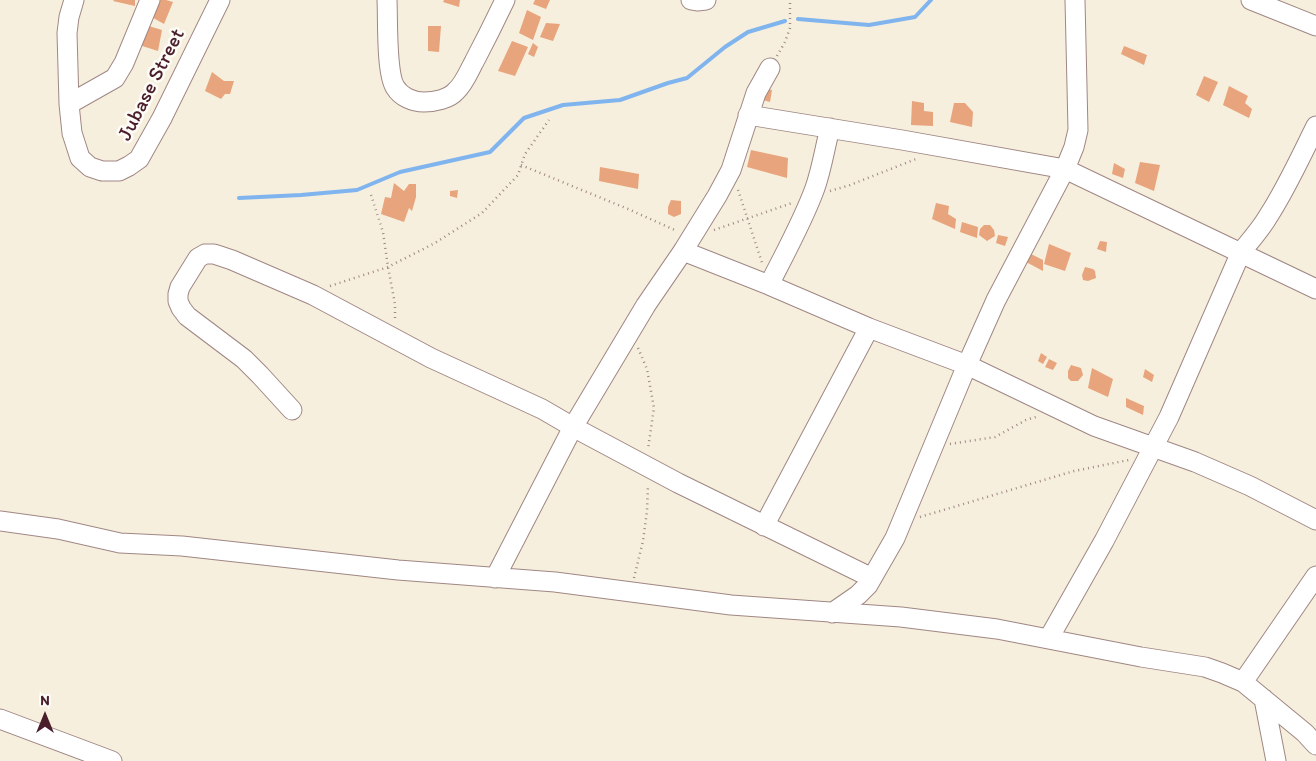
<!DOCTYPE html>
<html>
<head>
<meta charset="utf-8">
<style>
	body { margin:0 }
	#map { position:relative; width:1316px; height:761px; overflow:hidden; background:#f6efdd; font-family:Itim,sans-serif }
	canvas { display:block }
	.north { position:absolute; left:20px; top:691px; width:50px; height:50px; -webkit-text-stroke:4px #fdfcf7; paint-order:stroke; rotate:0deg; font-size:14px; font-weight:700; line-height:20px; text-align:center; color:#4a1f2b }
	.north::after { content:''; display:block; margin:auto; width:18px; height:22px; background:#4a1f2b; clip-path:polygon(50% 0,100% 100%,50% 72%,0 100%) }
</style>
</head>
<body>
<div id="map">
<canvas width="1316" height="761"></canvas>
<div class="north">N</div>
</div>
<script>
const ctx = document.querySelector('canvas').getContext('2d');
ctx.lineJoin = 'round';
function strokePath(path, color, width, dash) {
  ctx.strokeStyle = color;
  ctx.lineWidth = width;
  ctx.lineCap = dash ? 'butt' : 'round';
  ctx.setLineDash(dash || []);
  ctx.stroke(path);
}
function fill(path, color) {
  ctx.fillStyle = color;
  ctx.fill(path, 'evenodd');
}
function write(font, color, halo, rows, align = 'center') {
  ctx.font = font + ' Itim,sans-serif';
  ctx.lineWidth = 5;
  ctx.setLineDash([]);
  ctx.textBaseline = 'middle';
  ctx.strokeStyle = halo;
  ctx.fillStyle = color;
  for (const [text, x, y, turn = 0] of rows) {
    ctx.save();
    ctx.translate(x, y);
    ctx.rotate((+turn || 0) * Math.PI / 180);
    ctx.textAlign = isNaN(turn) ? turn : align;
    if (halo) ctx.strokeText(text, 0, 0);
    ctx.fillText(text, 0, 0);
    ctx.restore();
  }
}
const stream = new Path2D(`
	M 798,19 L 869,25 L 915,17 L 931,0
	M 239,198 L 301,195 L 357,190 L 400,172 L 490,152 L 524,118 L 563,105 L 620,100 L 668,83 L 687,78 L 725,47 L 748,32 L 785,21`);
const building = new Path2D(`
	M 114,0 L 135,0 L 135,6 L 113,1 Z
	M 153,0 L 166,0 L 173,2 L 164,24 L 148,15 Z
	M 444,0 L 460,0 L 459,7 L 443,2 Z
	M 535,0 L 550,0 L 546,9 L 533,4 Z
	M 527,10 L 541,17 L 533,40 L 519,33 Z
	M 546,23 L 560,24 L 553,41 L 540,37 Z
	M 142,24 L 162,30 L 158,51 L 136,44 Z
	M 428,26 L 441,26 L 439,52 L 428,51 Z
	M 512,41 L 528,47 L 515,76 L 498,71 Z
	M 533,43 L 538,47 L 534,57 L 528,54 Z
	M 1124,46 L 1147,55 L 1144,65 L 1121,54 Z
	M 212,72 L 224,81 L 234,81 L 230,94 L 225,94 L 221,99 L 205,91 Z
	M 1204,76 L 1218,82 L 1209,102 L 1196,95 Z
	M 1229,86 L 1248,96 L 1245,103 L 1252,109 L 1249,118 L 1223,105 Z
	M 759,87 L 772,90 L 770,102 L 759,99 Z
	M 912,101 L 924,103 L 924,111 L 933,112 L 933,126 L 911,125 Z
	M 954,103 L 965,103 L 973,112 L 972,127 L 950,122 Z
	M 751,150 L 788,158 L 787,178 L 747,167 Z
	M 1140,162 L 1160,165 L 1154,191 L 1135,183 Z
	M 1114,163 L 1125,169 L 1123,178 L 1112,174 Z
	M 600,167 L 639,174 L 638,189 L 599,181 Z
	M 394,183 L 404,191 L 409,184 L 416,184 L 416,197 L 412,211 L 409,208 L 404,222 L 381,214 L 385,197 L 391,198 Z
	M 458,190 L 457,198 L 450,196 L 450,191 Z
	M 671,200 L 681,201 L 681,214 L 674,217 L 668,214 L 668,207 Z
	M 936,203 L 949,206 L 948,214 L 956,219 L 955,229 L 932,219 Z
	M 962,222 L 978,227 L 977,238 L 960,232 Z
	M 984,225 L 990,225 L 994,230 L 995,236 L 987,241 L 979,235 L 980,229 Z
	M 998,235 L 1008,237 L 1005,246 L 996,243 Z
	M 1100,241 L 1107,242 L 1106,252 L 1097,249 Z
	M 1049,244 L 1071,253 L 1065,271 L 1044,264 Z
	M 1027,252 L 1043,260 L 1043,271 L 1026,262 Z
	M 1085,267 L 1093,269 L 1095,271 L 1096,278 L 1088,281 L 1083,280 L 1082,275 Z
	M 1041,353 L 1047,357 L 1043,364 L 1038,361 Z
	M 1049,359 L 1057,363 L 1053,370 L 1045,367 Z
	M 1071,365 L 1081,368 L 1083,375 L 1078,381 L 1071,381 L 1068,378 L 1068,371 Z
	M 1092,368 L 1113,379 L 1108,397 L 1088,388 Z
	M 1145,369 L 1154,375 L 1152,382 L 1143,377 Z
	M 1126,398 L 1144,406 L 1143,415 L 1126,407 Z`);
const path = new Path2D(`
	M 777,56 L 785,42 L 790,28 L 790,0
	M 521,165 L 628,209 L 677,231
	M 738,190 L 762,263
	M 830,191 L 850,185 L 916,159
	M 371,195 L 383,232 L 388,267 L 395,304 L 395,321
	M 714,230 L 792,203
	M 330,286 L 388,267 L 435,243 L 482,213 L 518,175 L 525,154 L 549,120
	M 638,348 L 647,369 L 654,408 L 648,449
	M 950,444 L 995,437 L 1026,420 L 1036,417
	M 920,517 L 1074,471 L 1129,460
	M 634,578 L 643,541 L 647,511 L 648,485`);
const minor = new Path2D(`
	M 74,0 L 69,17 L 67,33 L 69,104 L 72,133 L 80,158 L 90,167 L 102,171 L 119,171 L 129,166 L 139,159 L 162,118 L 220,0
	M 387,0 C 388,20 386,72 395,87 C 401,97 413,102 424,102 C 435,102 449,99 456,91 C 464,84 469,71 474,62 C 485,41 495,21 505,0
	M 691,0 L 697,1 L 706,0
	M 1251,0 L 1316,26
	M 69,104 L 115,78 L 124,63 L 150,0
	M 748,115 L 902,140 L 1065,169 L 1316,289
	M 683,251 L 769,285 L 869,328 L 967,365 L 1094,426 L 1195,462 L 1250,486 L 1316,520
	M 769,285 C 785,253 803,221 815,188 C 822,168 825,147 830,128
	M 292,410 L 260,375 L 244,359 L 187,316 L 181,308 L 178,301 L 178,294 L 180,287 L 198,258 L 205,254 L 214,254 L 232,260 L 313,295 L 431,358 L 542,409 L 573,427 L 678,483 L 872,578
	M 0,521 L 58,529 L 120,543 L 182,546 L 398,570 L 555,582 L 731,605 L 901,617 L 997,629 L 1141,657 L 1205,667 L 1222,673 L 1243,682 L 1305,733 L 1316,745
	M 764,526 L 869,328
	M 495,578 L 573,427 L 646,305 L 683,251 L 717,196 L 731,170 L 756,93 L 770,68
	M 832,613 L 858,595 L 868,585 L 895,538 L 967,365 L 996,300 L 1065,169 L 1074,147 L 1078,130 L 1075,0
	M 1049,638 L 1104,541 L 1169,417 L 1241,252 C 1251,240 1261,229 1269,215 C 1287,187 1301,156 1316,126
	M 1243,682 L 1316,576
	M 1264,699 L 1276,761
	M 0,719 L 112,761`);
const streetNames = [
	["Jubase Street",152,85,-63]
];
strokePath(stream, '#80b4ee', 4);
fill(building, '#e8a47c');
strokePath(minor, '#a08784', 21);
strokePath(path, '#a08784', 2.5, [1, 4]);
strokePath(minor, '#fff', 19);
write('21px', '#4a1f2b', '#fdfcf7', streetNames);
</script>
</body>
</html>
